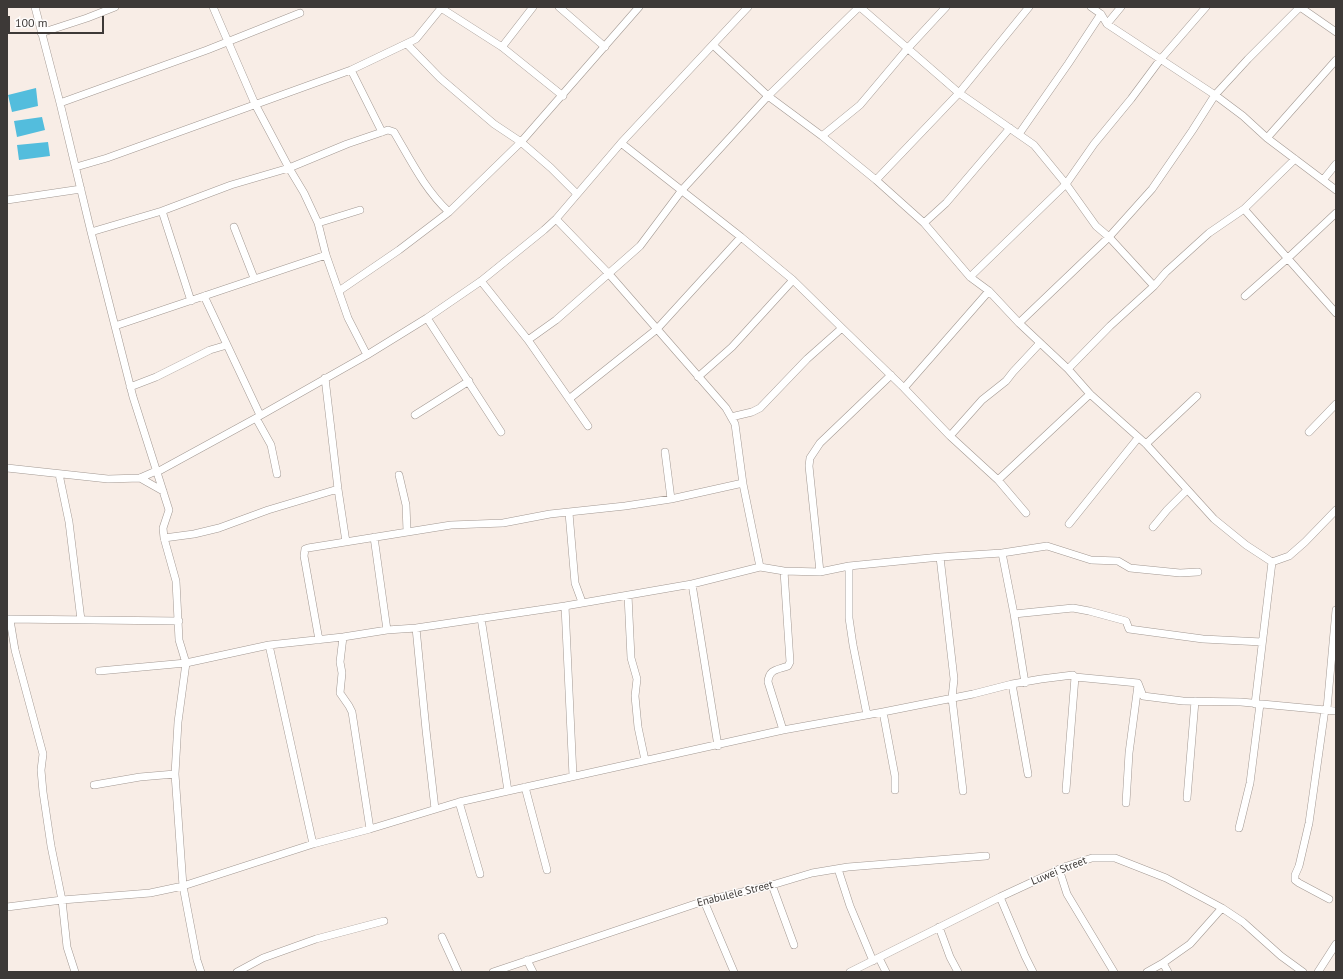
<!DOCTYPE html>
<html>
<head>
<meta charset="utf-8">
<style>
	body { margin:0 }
	#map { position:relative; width:1343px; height:979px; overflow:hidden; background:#f8ede6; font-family:"PT Sans",sans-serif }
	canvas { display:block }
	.frame { position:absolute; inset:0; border:8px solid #3d3937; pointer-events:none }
	.scale { position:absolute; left:8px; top:16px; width:96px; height:18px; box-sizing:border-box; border:2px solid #3d3937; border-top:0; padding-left:5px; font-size:12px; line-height:14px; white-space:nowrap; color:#3d3937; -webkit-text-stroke:3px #fefcfb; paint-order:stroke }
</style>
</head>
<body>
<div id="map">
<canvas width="1343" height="979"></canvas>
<div class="frame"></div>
<div class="scale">100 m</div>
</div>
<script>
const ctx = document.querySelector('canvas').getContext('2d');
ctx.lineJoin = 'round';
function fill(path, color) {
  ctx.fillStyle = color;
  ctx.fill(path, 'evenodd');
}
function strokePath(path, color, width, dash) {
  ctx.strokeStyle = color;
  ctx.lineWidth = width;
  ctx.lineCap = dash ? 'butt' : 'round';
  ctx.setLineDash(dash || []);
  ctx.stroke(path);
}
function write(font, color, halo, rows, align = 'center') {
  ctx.font = font + ' "PT Sans",sans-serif';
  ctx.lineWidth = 3;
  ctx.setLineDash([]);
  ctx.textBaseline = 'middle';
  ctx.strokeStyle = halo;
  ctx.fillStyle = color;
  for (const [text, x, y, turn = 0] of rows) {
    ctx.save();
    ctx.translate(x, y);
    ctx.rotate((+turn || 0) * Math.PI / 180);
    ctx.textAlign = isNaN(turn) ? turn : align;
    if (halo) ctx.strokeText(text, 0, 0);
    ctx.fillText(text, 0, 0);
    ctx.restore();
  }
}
const water = new Path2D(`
	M 36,88 L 38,106 L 12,112 L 8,95 Z
	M 42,117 L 45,130 L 17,137 L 14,121 Z
	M 48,142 L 50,156 L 19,160 L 17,145 Z`);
const minor = new Path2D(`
	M 35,7 L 60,103 L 91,232 L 133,397 L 169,510 L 163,528 L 164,538 L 176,581 L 179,640 L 186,663 L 178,722 L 175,774 L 183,886 L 197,960 L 201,972
	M 559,7 L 605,47
	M 860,7 L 959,93 L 1034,145 L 1066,184 L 1096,226 L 1109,237 L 1154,286
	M 1091,7 L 1101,14 L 1107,24 L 1215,95 L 1243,116 L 1267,138 L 1336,190
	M 441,8 L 502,47 L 563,96
	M 1107,24 L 1121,7
	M 41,33 L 87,18 L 115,7
	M 407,44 L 440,78 L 494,124 L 521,142 L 551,168 L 577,194
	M 713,45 L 768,96 L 822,136 L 876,180 L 924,223 L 970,277 L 989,291 L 1019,323 L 1068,369 L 1090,394 L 1146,444 L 1214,519 L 1246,545 L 1272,562 L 1289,556 L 1305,542 L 1336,510
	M 502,47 L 533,7
	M 351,70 L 382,132
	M 60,103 L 207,50 L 300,13
	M 1019,134 L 1068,64 L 1101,14
	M 822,136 L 860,105 L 908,48 L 946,7
	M 1267,138 L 1336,60
	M 621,143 L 741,237 L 793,280 L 842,328 L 904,388 L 950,436 L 998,480 L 1090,394
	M 1295,159 L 1244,209 L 1336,313
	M 76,167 L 107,158 L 351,70 L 416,39 L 442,7
	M 876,180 L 959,93 L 1029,7
	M 1323,180 L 1336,164
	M 7,200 L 81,189
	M 162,211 L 191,301
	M 556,219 L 609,274 L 726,408 L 735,424 L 743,484 L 760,567
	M 318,223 L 360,210
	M 924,223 L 946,203 L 1010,128
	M 234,227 L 254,278
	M 91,232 L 162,211 L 231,185 L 289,168 L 255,104 L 213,7
	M 970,277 L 1066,184 L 1094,144 L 1131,99 L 1160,60 L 1206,7
	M 481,281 L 528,340 L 588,426
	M 339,291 L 399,250 L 449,212
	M 204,296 L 260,415
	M 1245,296 L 1288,258 L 1336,213
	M 427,318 L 501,432
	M 1019,323 L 1109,237 L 1152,189 L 1192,131 L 1215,95 L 1248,59 L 1300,7 L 1336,32
	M 115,326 L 326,255
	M 528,340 L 556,320 L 640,246 L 682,190 L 768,96 L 859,7
	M 367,355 L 348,318 L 326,255 L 318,223 L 304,193 L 289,168 L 347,144 L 388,130 L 394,132 C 410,159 425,190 449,212 L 521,142 L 639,7
	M 1068,369 L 1110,326 L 1154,286 L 1166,272 L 1209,233 L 1244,209
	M 698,377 L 732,347 L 793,280
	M 325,378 L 338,489 L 346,542
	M 130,387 L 156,377 L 210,350 L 227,345
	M 904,388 L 989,291
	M 569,399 L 657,329 L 741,237
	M 415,415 L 469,381
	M 731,417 L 752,412 L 760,408 L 807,359 L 842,328
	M 256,418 L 271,445 L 277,474
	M 1309,432 L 1336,404
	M 950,436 L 982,400 L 1006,381 L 1013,372 L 1040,343
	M 1146,444 L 1197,396
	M 665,452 L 671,499
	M 7,468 L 108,479 L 140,478 L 156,471 L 159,471 L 256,418 L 367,355 L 427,318 L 481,281 L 544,230 L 556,219 L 621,143 L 748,7
	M 59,474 L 69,522 L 81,620
	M 399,475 L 406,505 L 407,531
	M 140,478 L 163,491
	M 998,480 L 1026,513
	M 569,513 L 575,583 L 582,602
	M 1069,524 L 1138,438
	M 1153,527 L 1167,510 L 1187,490
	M 374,537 L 387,630
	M 164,538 L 194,534 L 219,528 L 268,510 L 338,489
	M 1002,553 L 1014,614
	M 940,557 L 954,679 L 952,698 L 963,791
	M 849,566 L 849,618 L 853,645 L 867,715
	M 820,572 L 809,466 L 810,458 L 820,443 L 891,375
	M 692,584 L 718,746
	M 628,595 L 631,658 L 637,679 L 635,696 L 638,727 L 645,760
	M 565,606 L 573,776
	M 481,618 L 508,791
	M 7,619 L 179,621
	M 10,620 L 15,650 L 43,754 L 41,770 L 43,792 L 51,846 L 62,900 L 67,947 L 75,972
	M 416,628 L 426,730 L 435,809
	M 343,637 L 340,662 L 342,673 L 340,693 L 349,706 L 352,712 L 370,829
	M 319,640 L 304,556 L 305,549 L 308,548 L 451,525 L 503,523 L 550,514 L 625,506 L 671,499 L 743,483
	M 269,645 L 313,844
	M 99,671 L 186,663 L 269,645 L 343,637 L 387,630 L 416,628 L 565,606 L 692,584 L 760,567 L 784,571 L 820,572 L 849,566 L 940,557 L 1002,553 L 1047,546 L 1091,560 L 1118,561 L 1130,568 L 1180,573 L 1198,572
	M 1025,683 L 1014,614 L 1073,608 L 1089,611 L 1126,621 L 1129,629 L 1203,639 L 1262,642
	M 1012,684 L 1028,774
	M 1255,704 L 1272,562
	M 1325,709 L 1309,823 L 1299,866 L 1295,875 L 1295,880 L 1299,883 L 1329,899
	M 1327,709 L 1336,610
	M 883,712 L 895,776 L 895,790
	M 783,730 L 768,682 C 769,669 777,670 788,666 L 790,662 L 784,571
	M 94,785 L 140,777 L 175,774
	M 525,787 L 547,870
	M 1066,790 L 1075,677
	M 1187,798 L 1195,701
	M 459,802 L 480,874
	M 1126,803 L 1129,753 L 1138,685
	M 1239,828 L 1250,783 L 1260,704
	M 838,869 L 850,906 L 873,961
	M 1059,869 L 1067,894 L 1114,972
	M 772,885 L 794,945
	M 1000,897 L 1025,956 L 1033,972
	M 704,901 L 734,972
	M 7,907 L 62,900 L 150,893 L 183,886 L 313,844 L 370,829 L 459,802 L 508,791 L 783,730 L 883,712 L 973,694 L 1012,684 L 1041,679 L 1073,675 L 1075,677 L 1138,683 L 1143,696 L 1183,701 L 1241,702 L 1336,711
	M 939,927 L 950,957 L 958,972
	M 442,937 L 458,972
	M 879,958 L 886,972
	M 527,960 L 533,972
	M 1163,963 L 1168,972
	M 237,972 L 263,958 L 316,939 L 384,921
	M 493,972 L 704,901 L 772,885 L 812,873 L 848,867 L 986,856
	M 850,972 L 1000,897 L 1067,866 L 1092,858 L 1115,858 L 1166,878 L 1222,908 L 1243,922 L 1281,956 L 1303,972
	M 1147,972 L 1163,963 L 1190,944 L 1222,908
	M 1318,972 L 1336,944`);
const streetNames = [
	["Luwei Street",1059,871,-22],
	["Enabulele Street",735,894,-14]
];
fill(water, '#53bddd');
strokePath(minor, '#a29892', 8);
strokePath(minor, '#fff', 7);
write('11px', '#3d3937', '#fefcfb', streetNames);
</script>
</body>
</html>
